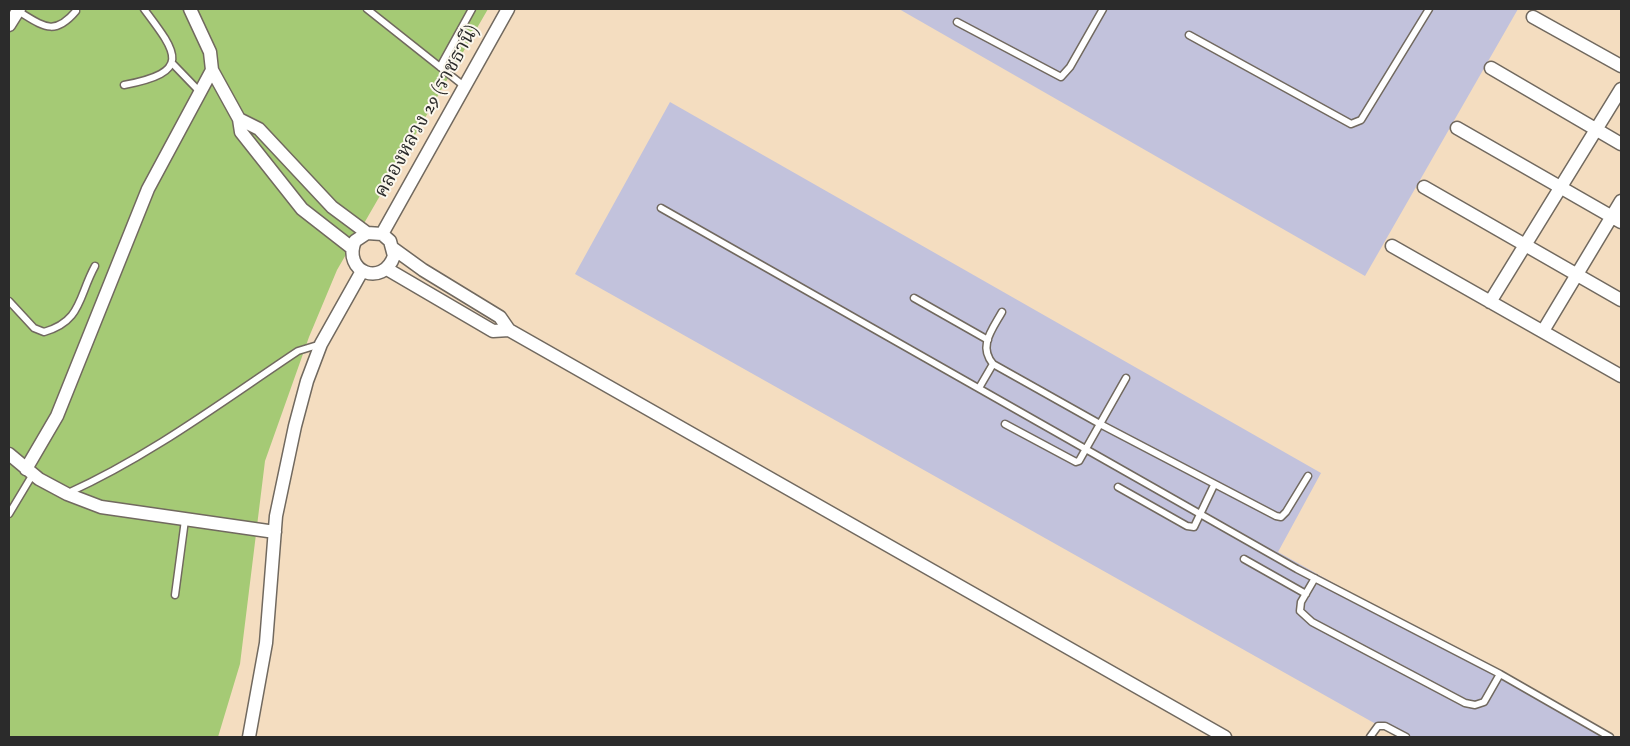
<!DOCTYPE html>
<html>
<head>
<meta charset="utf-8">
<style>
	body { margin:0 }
	#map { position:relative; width:1630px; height:746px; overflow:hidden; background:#f4ddc0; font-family:"IM FELL English",serif }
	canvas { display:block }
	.frame { position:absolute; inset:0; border:10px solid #2b2b2b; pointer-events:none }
</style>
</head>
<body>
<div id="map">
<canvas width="1630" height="746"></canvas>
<div class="frame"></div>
</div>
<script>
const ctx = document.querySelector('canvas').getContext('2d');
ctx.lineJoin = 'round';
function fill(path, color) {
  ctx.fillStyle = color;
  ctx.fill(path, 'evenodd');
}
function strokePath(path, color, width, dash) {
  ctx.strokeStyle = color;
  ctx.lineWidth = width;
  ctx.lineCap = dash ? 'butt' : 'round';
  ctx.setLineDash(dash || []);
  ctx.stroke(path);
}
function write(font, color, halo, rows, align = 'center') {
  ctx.font = font + ' "IM FELL English","Noto Serif Thai",serif';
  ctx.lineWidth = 4;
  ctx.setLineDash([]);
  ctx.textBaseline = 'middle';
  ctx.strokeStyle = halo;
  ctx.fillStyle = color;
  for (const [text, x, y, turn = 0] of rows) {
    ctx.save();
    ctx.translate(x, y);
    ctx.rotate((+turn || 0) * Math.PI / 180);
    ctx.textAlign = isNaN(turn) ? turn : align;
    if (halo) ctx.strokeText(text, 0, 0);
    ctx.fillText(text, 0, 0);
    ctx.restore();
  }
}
const industrial = new Path2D(`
	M 899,9 L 1518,9 L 1365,276 Z
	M 670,102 L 1321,473 L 1278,552 L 1608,737 L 1399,737 L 575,274 Z`);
const green = new Path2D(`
	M 9,9 L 488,9 L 337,270 L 309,337 L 265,461 L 240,664 L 218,737 L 9,737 Z`);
const service = new Path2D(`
	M 367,9 L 464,86
	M 18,11 C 43,26 54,37 76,11
	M 957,22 L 1061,77 L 1070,67 L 1103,9
	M 1189,35 L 1351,124 L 1361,120 L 1429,9
	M 172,63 L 200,92
	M 440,67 L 472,9
	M 124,85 C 192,72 178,54 144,9
	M 661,208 L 1297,569 L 1500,674 L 1610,737
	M 914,298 L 988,340
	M 9,301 L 34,328 L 44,332 C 82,321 78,297 95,266
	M 1002,312 C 992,330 978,346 993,364 L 1100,424 L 1276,516 L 1281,517 L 1286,512 L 1308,476
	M 979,388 L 993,364
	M 1005,424 L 1076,462 L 1079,461 L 1126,378
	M 1118,487 L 1187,526 L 1194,527 L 1214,485
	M 68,493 C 150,456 223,401 298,351 L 321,344
	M 9,514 L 33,474
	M 1244,559 L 1306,594
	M 1315,578 L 1301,602 L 1300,611 L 1312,622 L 1465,703 L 1475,705 L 1484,702 L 1500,674
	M 175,595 L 185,520
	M 1370,737 L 1378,726 L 1385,726 L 1406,737`);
const minor = new Path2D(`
	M 190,9 L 210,52 L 212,70 L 239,119 L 241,132 L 302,209 L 352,248
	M 1533,17 L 1621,66
	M 9,25 L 19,9
	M 1491,68 L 1621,144
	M 239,119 L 259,129 L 332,207 L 367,233 L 382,234 L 390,241 L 394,256 C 383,288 342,272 355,241 L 367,233
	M 1457,128 L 1621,222
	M 1424,187 L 1621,300
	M 382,234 L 508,9
	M 1392,246 L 1621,376
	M 394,249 L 423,270 L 500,317 L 509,330 L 1225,737
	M 387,269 L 493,331 L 509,330
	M 1490,302 L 1621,89
	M 1543,331 L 1621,201
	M 9,454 L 39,479 L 67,494 L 101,507 L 275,532
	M 26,469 L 57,416 L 148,189 L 212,70
	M 249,737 L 266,643 L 276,516 L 295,426 L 307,381 L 321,344 L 362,271`);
const streetNames = [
	["คลองหลวง 29 (ราชธานี)",428,112,-61]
];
fill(industrial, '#c2c2dc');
fill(green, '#a5ca75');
strokePath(service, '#71695f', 9);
strokePath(minor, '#71695f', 15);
strokePath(service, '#fff', 6);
strokePath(minor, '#fff', 12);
write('20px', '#2b2b2b', '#fbf7ec', streetNames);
</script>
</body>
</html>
